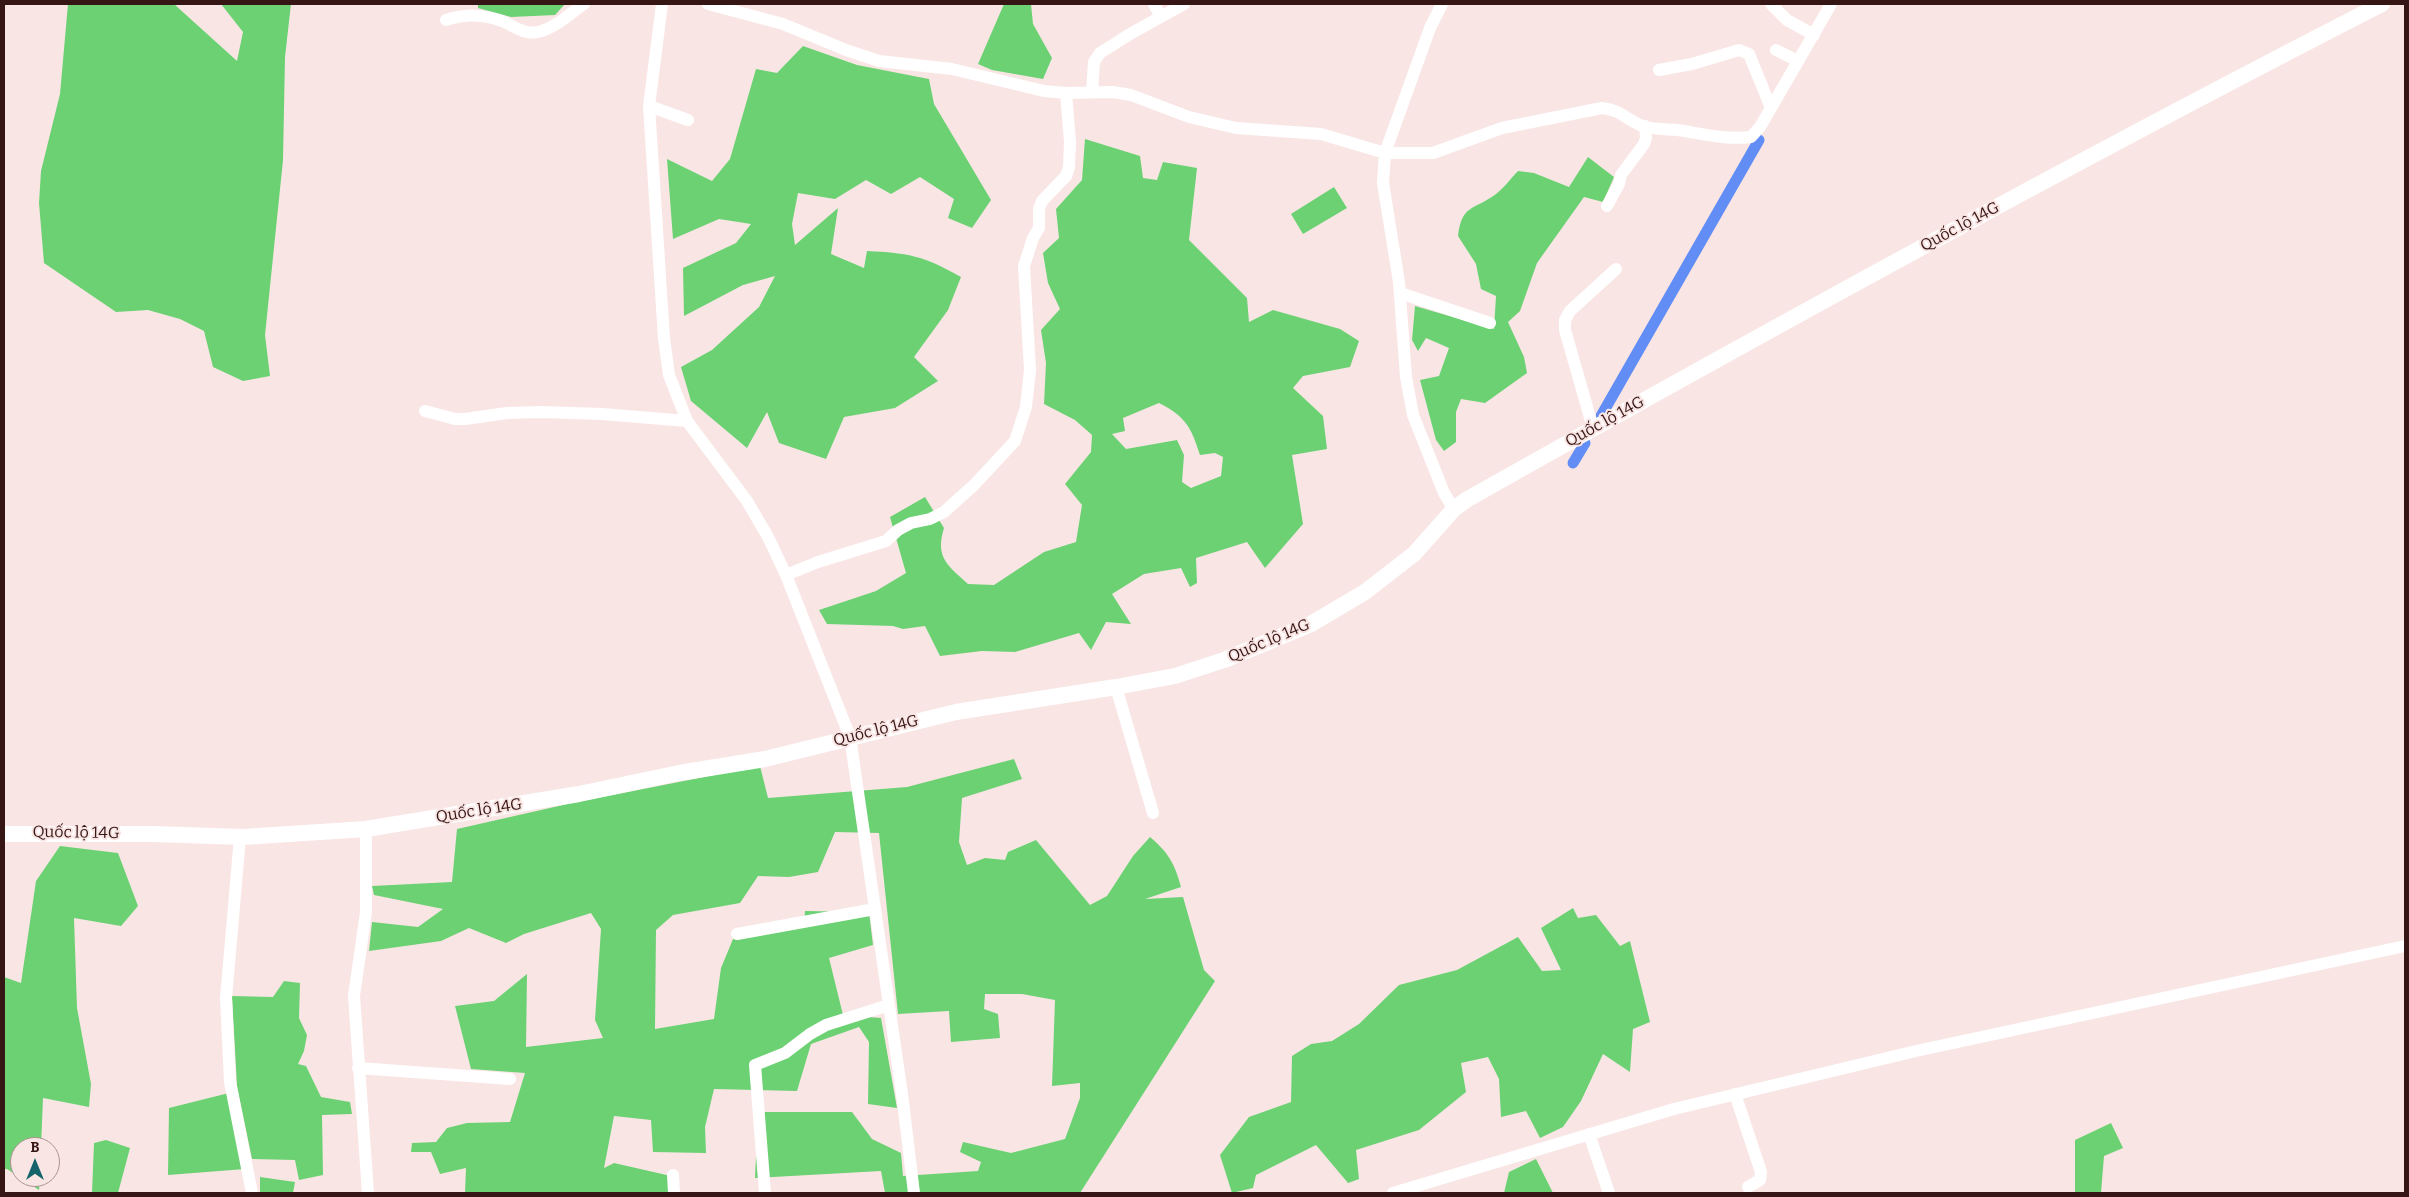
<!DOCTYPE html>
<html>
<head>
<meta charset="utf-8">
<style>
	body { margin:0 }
	#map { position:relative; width:2409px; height:1197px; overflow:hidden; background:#f9e6e4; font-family:Bitter,serif }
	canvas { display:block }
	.frame { position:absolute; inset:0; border:5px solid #361614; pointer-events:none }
	.north { position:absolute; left:10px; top:1137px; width:50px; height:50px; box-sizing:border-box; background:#f9e6e4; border:1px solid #ab9391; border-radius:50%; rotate:0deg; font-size:14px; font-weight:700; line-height:20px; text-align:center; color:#361614 }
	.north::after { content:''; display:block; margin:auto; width:18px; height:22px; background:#15636b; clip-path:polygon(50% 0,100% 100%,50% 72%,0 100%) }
</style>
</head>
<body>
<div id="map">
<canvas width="2409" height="1197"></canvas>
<div class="frame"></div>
<div class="north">B</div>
</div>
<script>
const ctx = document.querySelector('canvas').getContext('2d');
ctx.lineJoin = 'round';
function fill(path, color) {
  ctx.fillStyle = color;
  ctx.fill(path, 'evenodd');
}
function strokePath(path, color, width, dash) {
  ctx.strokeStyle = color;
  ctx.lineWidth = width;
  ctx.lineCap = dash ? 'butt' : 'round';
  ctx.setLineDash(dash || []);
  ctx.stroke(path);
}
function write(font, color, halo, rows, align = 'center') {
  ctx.font = font + ' Bitter,serif';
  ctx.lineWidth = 4;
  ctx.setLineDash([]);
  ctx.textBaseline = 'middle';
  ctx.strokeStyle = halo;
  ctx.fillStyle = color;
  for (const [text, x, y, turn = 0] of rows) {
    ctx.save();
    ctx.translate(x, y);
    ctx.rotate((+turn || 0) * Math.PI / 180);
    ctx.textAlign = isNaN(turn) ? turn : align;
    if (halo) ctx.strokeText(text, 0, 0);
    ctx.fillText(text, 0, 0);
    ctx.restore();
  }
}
const forest = new Path2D(`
	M 68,4 L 174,4 L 237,61 L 243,32 L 221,4 L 291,4 L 285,57 L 283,160 L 265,335 L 270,376 L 243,381 L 213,367 L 204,331 L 180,319 L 148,310 L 116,312 L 44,263 L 39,203 L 41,171 L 60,94 Z
	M 478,4 L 565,4 L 555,15 L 511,17 L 478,8 Z
	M 1004,4 L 1031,4 L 1033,24 L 1052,58 L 1043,79 L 992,70 L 978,64 Z
	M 803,46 L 857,65 L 929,79 L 934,104 L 991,200 L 972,228 L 948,218 L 954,199 L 920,177 L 891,194 L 866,180 L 835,199 L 798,193 L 792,224 L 795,245 L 838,208 L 831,254 L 864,268 L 867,251 C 909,253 924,256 961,277 L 948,310 L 914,357 L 938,381 L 895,408 L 844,417 L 826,459 L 779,443 L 767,412 L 747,448 L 691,401 L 681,367 L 712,350 L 759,307 L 775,276 L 743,285 L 684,316 L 683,268 L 736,243 L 751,224 L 719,219 L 673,239 L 667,159 L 712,181 L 730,159 L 756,69 L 777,73 Z
	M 1085,139 L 1140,156 L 1143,178 L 1157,180 L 1163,162 L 1197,168 L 1189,240 L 1247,298 L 1249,322 L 1273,310 L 1340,329 L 1359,341 L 1350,367 L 1303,376 L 1293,388 L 1323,416 L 1327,449 L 1292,455 L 1303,524 L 1265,568 L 1247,542 L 1196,558 L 1197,583 L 1190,587 L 1181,568 L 1144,574 L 1112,594 L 1131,624 L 1106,622 L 1091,650 L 1079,633 L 1015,652 L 982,651 L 940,656 L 925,626 L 903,629 L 893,626 L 827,624 L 819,610 L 876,591 L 906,573 L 890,517 L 925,497 L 944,528 C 935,557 947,565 968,584 L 994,585 L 1044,552 L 1076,542 L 1082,505 L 1065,484 L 1091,452 L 1092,435 L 1075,420 L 1044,404 L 1046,363 L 1041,330 L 1060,309 L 1048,283 L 1043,253 L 1059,238 L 1056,209 L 1082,180 ZM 1159,403 C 1186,417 1191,427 1200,455 L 1215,453 L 1223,457 L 1221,476 L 1191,488 L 1182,482 L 1184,455 L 1177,440 L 1126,449 L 1112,434 L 1125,431 L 1123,418 Z
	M 1588,157 L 1614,177 L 1603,202 L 1584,197 L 1537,263 L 1520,311 L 1508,322 L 1524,357 L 1527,373 L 1485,403 L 1461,399 L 1456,412 L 1456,442 L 1444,451 L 1436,440 L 1420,380 L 1439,376 L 1449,348 L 1426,338 L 1418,351 L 1412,340 L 1415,306 L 1494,329 L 1496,296 L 1481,289 L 1476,264 L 1458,236 C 1462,204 1473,211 1496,194 C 1504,188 1511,178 1518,171 L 1534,173 L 1569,187 Z
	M 1334,187 L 1347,208 L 1303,234 L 1291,214 Z
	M 1014,759 L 1022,779 L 962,798 L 959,842 L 967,865 L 985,858 L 1005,860 L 1008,852 L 1036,840 L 1090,905 L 1107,896 L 1133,856 L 1150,837 C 1168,852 1175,864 1181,887 L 1145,899 L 1183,897 L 1204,970 L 1215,981 L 1080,1193 L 885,1193 L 881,1171 L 755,1178 L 758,1112 L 852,1112 L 872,1139 L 901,1153 L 903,1176 L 978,1171 L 981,1162 L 960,1152 L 963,1142 L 1011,1153 L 1065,1139 L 1080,1098 L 1080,1083 L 1052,1086 L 1055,1000 L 1022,994 L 985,994 L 984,1009 L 998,1014 L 1000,1038 L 951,1042 L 949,1011 L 898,1014 L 879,833 L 835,832 L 818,872 L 789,877 L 758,876 L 740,903 L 673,915 L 656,930 L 655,1029 L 714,1019 L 721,968 L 733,939 L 804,923 L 805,911 L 869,912 L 873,945 L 829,958 L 843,1015 L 881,1018 L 897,1108 L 868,1104 L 869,1042 L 859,1027 L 811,1044 L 797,1091 L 714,1089 L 705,1127 L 706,1153 L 653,1152 L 651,1120 L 614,1116 L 604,1168 L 614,1163 L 671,1176 L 672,1193 L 465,1193 L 466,1168 L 440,1174 L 431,1152 L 411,1152 L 412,1143 L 436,1142 L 447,1128 L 467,1123 L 510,1122 L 525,1073 L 471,1069 L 455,1006 L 494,1001 L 527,974 L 526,1047 L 603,1038 L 595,1020 L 601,929 L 591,913 L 524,934 L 506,943 L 469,928 L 441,941 L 369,951 L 372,922 L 418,927 L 443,909 L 374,895 L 372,886 L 452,882 L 457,829 L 572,803 L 760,766 L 768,798 L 907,787 Z
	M 60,846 L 118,853 L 138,906 L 121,926 L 74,918 L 77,1008 L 91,1084 L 89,1107 L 43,1098 L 41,1147 L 20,1147 L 20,1177 L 40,1177 L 39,1190 L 7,1169 L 4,1169 L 4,977 L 21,983 L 36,881 Z
	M 1573,908 L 1578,918 L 1596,915 L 1620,946 L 1630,941 L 1650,1022 L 1633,1029 L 1630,1072 L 1603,1054 L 1581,1101 L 1563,1127 L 1540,1138 L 1526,1111 L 1501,1117 L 1499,1079 L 1488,1057 L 1461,1063 L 1466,1092 L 1419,1130 L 1356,1150 L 1359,1179 L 1348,1183 L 1316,1145 L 1256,1175 L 1253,1188 L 1232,1193 L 1220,1155 L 1249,1117 L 1291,1102 L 1292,1056 L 1311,1044 L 1332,1041 L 1359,1024 L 1399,985 L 1457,970 L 1518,937 L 1542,971 L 1561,970 L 1541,928 Z
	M 284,981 L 300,983 L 299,1018 L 307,1035 L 304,1051 L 298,1064 L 306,1066 L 321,1097 L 350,1102 L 352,1114 L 322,1115 L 323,1175 L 299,1180 L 295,1160 L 252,1159 L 237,1086 L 232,996 L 273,997 Z
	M 229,1093 L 245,1169 L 168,1175 L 169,1108 Z
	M 2111,1123 L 2123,1148 L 2104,1156 L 2101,1193 L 2075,1193 L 2075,1140 Z
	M 106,1140 L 130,1148 L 118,1193 L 92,1193 L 94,1143 Z
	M 1536,1159 L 1553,1193 L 1504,1193 L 1509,1172 Z
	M 260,1177 L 295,1182 L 293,1193 L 260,1193 Z`);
const canal = new Path2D(`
	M 1601,416 L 1759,140
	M 1573,463 L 1585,443`);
const minor = new Path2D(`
	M 662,4 L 649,106 L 664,338 L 669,375 L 687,421 L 747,501 L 768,537 L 786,575 L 850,737 L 902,1094 L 914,1193
	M 708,4 L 783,24 L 846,50 L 879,61 L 952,69 L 1044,91 L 1066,93 L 1113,92 L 1131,95 L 1189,117 L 1236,128 L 1321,134 L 1385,153 L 1433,153 L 1502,128 L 1602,108 C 1621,110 1624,118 1640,125 C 1652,130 1666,129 1678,130 C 1703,134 1726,140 1751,137 L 1760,127 L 1831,4
	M 1154,4 L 1161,17
	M 1442,4 L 1430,28 L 1385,153 L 1383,183 L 1399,282 L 1406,377 L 1413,415 L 1444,493 L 1454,509
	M 1771,4 L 1787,20 L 1814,35
	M 446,20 C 466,14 482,14 502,21 C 514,26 524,35 538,32 C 556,28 570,13 584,4
	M 1776,50 L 1798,61
	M 1659,70 L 1692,64 L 1739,50 L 1749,54 L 1771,108
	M 1092,92 L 1094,62 L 1100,53 L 1130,34 L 1184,4
	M 649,106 L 688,120
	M 1607,206 L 1619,184 L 1621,175 L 1644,144 L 1646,138 L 1645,126
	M 1400,293 L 1490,323
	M 425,411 L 455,419 L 465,419 L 507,413 L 541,412 L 602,414 L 687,421
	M 1593,428 L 1565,330 L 1565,320 L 1570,311 L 1616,269
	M 786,575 L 818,562 L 886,541 L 898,530 L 911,523 L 930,519 L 944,512 L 974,485 L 1015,441 L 1026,407 L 1030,370 L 1024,266 L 1033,238 L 1039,228 L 1039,209 L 1042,201 L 1066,176 L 1069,167 L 1070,142 L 1066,93
	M 1116,687 L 1153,813
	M 366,829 L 366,912 L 354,996 L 368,1193
	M 240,837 L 226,998 L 230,1082 L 252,1193
	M 737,934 L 875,909
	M 358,1068 L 510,1079
	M 1735,1094 L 1761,1172 L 1760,1180 L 1748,1187
	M 1589,1134 L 1609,1193
	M 673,1175 L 674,1193
	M 765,1193 L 755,1065 L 785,1053 L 810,1034 L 826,1025 L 889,1005
	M 1393,1193 L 1674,1109 L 1916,1051 L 2405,946`);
const major = new Path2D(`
	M 4,834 L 153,834 L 243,837 L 366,829 L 579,794 L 679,773 L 765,759 L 956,712 L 1116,687 L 1175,676 L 1224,660 L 1311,624 L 1365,592 L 1414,554 L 1454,509 L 1466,500 C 1768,330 2073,162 2382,4`);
const streetNames = [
	["Quốc lộ 14G",1960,227,-28],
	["Quốc lộ 14G",1605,422,-29],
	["Quốc lộ 14G",1269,641,-23],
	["Quốc lộ 14G",876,731,-14],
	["Quốc lộ 14G",479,811,-9],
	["Quốc lộ 14G",76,833,1]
];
fill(forest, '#6bd173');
strokePath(canal, '#628df5', 11);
strokePath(minor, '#fff', 12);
strokePath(major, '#fff', 16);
write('16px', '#361614', '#f9e6e4', streetNames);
</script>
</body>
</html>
